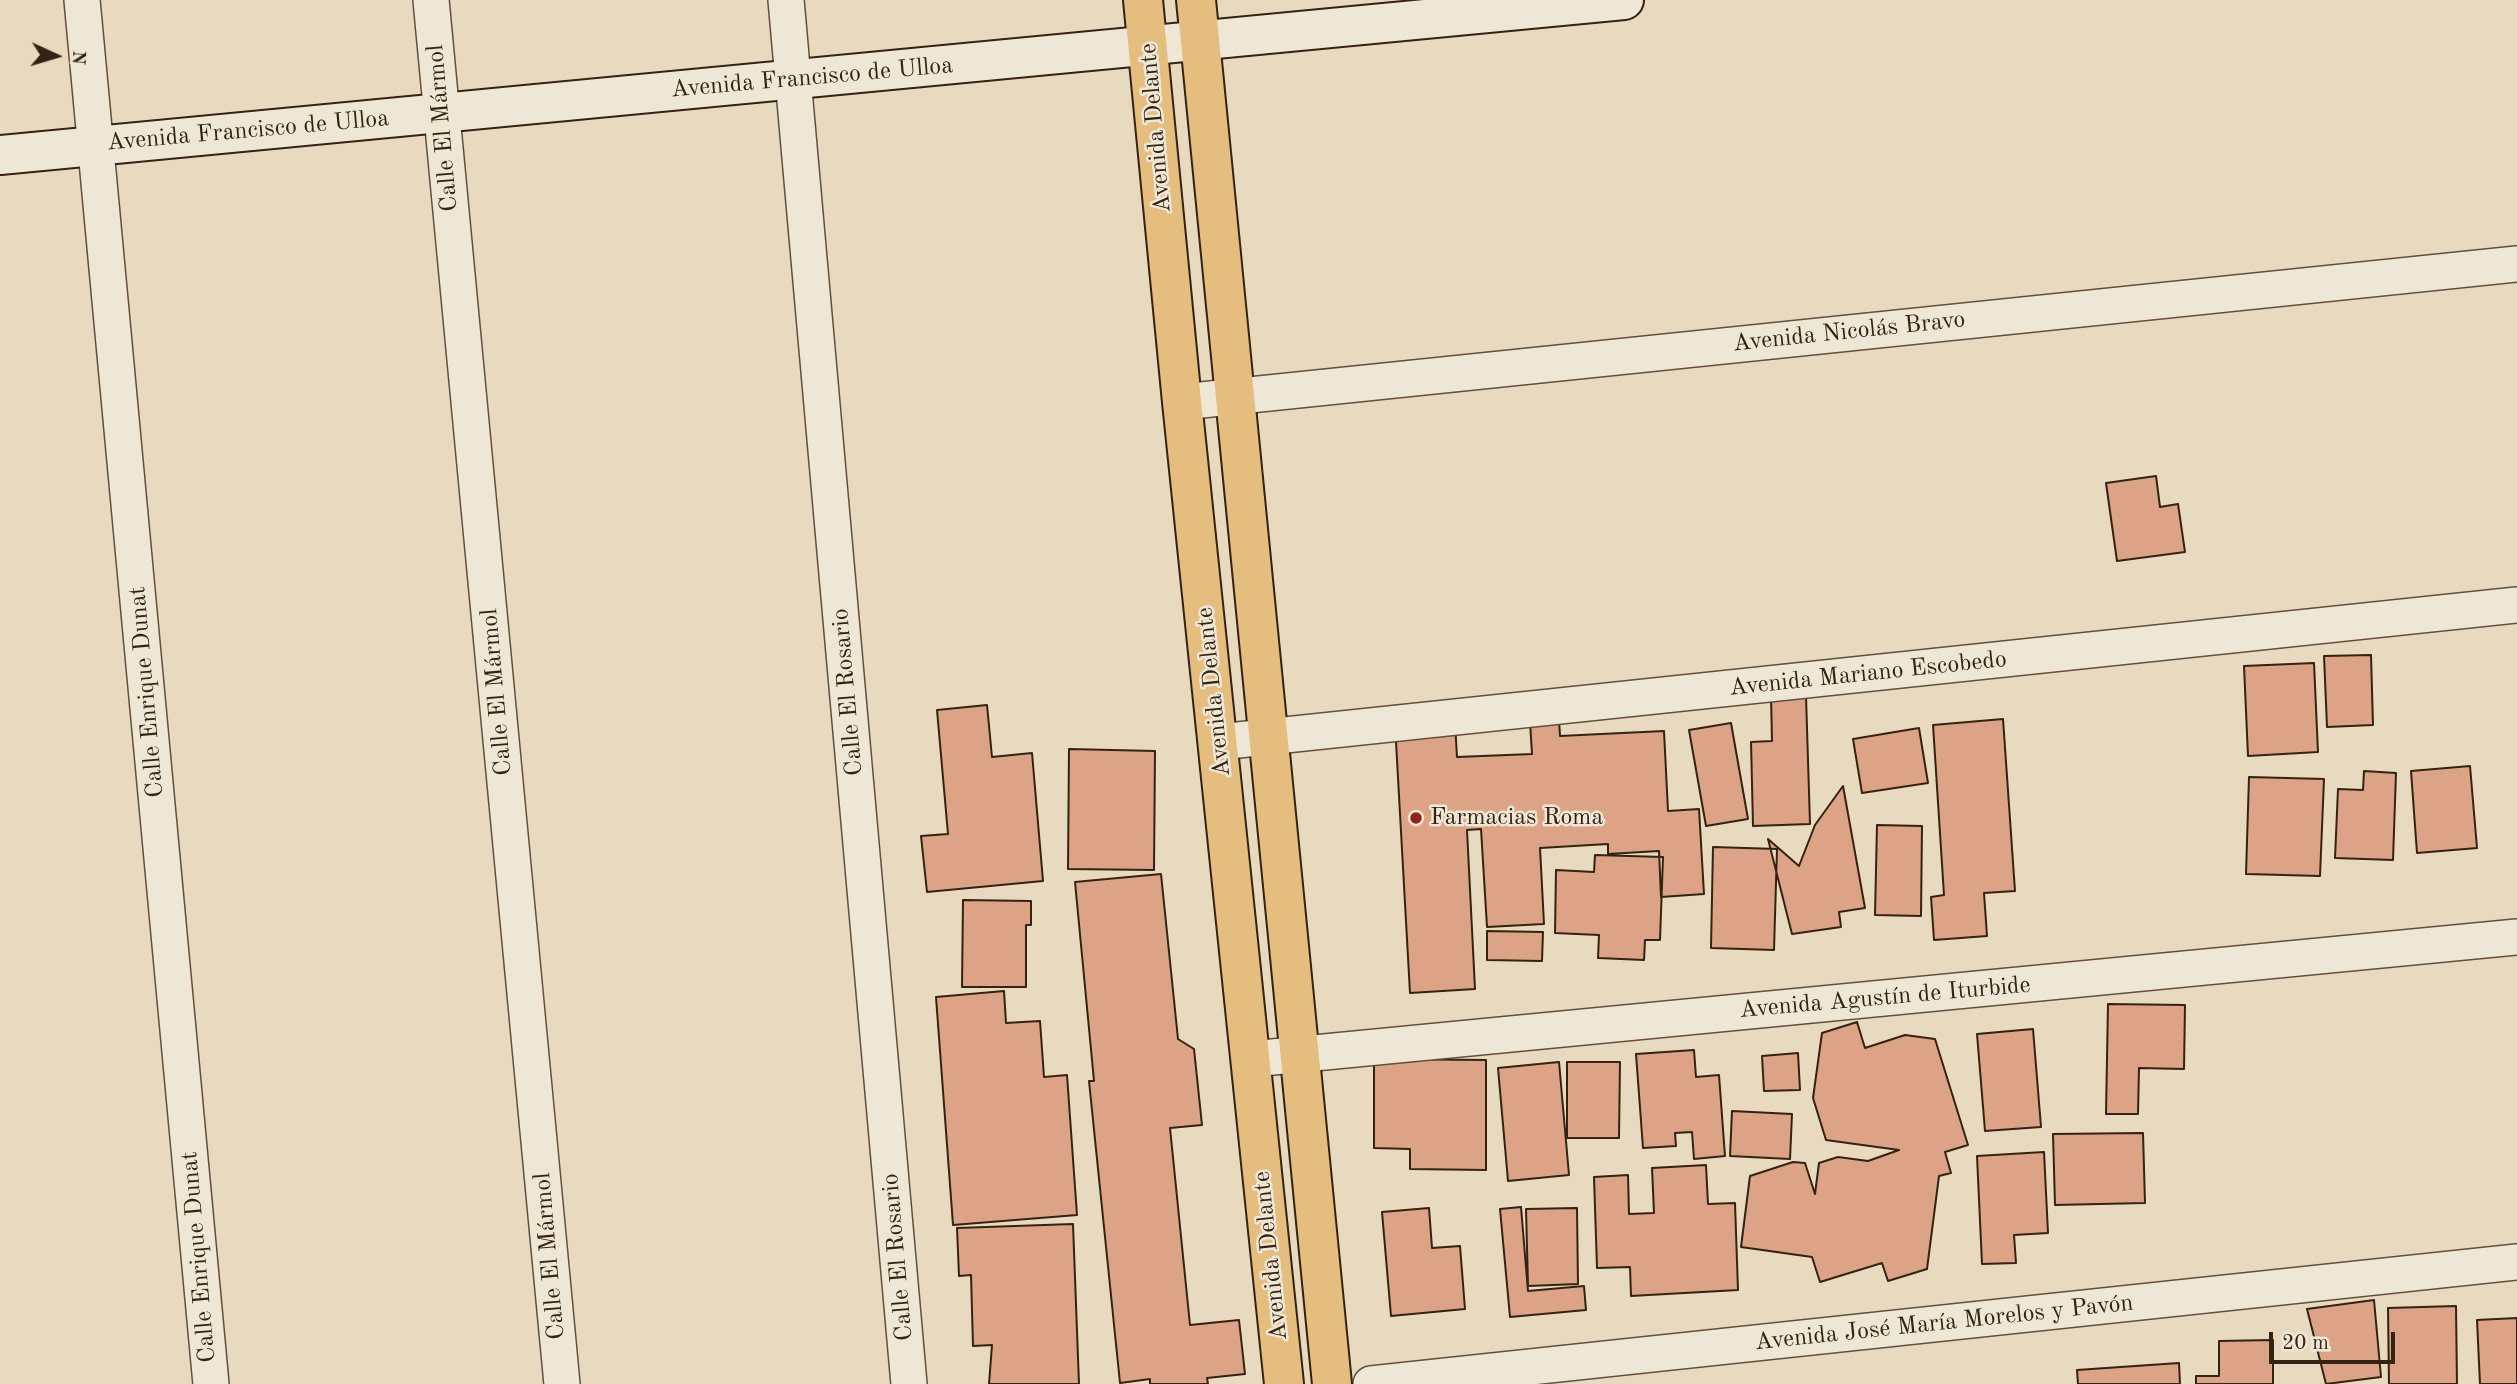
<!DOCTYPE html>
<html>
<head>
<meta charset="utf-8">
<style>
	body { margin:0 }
	#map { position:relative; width:2517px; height:1384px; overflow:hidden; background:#e7dabe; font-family:"Old Standard TT",serif }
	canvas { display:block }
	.north { position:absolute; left:21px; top:21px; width:70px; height:70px; -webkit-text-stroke:5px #efe7d5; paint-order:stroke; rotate:94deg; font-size:19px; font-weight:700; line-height:28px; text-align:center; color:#342212 }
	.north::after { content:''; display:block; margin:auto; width:24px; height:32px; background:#342212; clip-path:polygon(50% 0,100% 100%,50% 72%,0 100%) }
	.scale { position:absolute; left:2269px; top:1332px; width:126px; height:32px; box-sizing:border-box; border:4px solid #342212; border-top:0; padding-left:9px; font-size:21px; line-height:24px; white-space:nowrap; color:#342212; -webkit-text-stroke:5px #efe7d5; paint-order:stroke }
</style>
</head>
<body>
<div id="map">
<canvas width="2517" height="1384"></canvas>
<div class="north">N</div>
<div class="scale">20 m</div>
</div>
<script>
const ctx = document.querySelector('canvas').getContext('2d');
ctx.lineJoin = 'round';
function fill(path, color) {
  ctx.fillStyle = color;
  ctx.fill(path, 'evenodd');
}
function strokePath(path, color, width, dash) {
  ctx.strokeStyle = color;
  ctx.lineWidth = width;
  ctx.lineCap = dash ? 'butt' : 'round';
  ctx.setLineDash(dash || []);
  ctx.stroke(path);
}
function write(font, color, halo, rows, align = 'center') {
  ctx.font = font + ' "Old Standard TT",serif';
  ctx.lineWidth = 5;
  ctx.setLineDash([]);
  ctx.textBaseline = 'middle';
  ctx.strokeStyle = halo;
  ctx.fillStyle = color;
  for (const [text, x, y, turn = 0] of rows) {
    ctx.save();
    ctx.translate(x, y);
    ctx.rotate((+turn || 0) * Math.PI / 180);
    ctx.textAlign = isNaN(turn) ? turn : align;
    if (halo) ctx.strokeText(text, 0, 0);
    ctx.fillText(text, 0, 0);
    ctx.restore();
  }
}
const building = new Path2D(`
	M 2156,476 L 2160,507 L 2178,504 L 2185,552 L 2117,561 L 2106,483 Z
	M 2371,655 L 2373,725 L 2327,727 L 2324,656 Z
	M 2314,663 L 2318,752 L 2248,756 L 2244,666 Z
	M 1806,696 L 1810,824 L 1753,826 L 1751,742 L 1772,741 L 1771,697 Z
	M 987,705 L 992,757 L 1032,753 L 1043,881 L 927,892 L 921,836 L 948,834 L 937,710 Z
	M 2003,719 L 2015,891 L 1984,893 L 1987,936 L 1934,940 L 1931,897 L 1944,895 L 1933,725 Z
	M 1559,720 L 1560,736 L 1664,731 L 1668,811 L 1699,809 L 1704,894 L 1661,897 L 1659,851 L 1608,854 L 1608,844 L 1540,848 L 1544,924 L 1487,927 L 1481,829 L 1467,830 L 1475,989 L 1410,993 L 1395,724 L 1455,722 L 1457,757 L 1532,754 L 1530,722 Z
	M 1731,723 L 1748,819 L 1706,826 L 1689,730 Z
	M 1919,728 L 1928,783 L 1862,793 L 1853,739 Z
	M 1069,749 L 1155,751 L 1154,870 L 1068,869 Z
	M 2470,766 L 2477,848 L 2417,853 L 2411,771 Z
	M 2364,771 L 2396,773 L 2393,860 L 2335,858 L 2338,789 L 2363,790 Z
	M 2249,777 L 2324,779 L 2320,876 L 2246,874 Z
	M 1843,786 L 1865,908 L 1839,912 L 1841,927 L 1792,934 L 1768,839 L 1799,866 L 1815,825 Z
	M 1877,825 L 1922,826 L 1921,916 L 1875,915 Z
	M 1713,847 L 1777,849 L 1774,950 L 1711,948 Z
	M 1595,855 L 1663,857 L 1660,940 L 1645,940 L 1644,960 L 1598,958 L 1599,935 L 1555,933 L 1556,870 L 1594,872 Z
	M 1161,874 L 1178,1039 L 1194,1049 L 1202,1125 L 1170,1128 L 1190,1325 L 1239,1320 L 1245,1374 L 1207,1378 L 1208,1384 L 1150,1384 L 1150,1379 L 1120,1383 L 1089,1081 L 1094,1081 L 1075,882 Z
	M 963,900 L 1031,901 L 1031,925 L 1026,925 L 1026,987 L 962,987 Z
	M 1487,931 L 1543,932 L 1542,961 L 1487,960 Z
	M 1004,991 L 1006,1023 L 1040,1021 L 1044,1077 L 1067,1075 L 1077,1215 L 953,1225 L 936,997 Z
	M 2108,1004 L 2185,1005 L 2184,1069 L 2139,1068 L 2138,1114 L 2106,1114 Z
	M 1857,1022 L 1865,1048 L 1905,1035 L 1935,1039 L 1968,1145 L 1945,1152 L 1951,1173 L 1939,1176 L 1927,1269 L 1888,1281 L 1882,1263 L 1820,1282 L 1812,1257 L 1741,1247 L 1750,1176 L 1793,1162 L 1805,1163 L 1815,1194 L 1819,1163 L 1838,1157 L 1868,1161 L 1899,1150 L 1826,1140 L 1813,1098 L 1822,1033 Z
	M 2033,1029 L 2041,1127 L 1985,1131 L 1977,1034 Z
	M 1694,1050 L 1696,1077 L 1719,1075 L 1725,1156 L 1694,1159 L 1692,1132 L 1675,1133 L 1676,1146 L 1643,1148 L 1636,1054 Z
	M 1798,1053 L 1800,1090 L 1764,1091 L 1762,1056 Z
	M 1374,1059 L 1486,1060 L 1486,1170 L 1410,1169 L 1410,1149 L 1374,1148 Z
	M 1559,1062 L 1569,1175 L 1508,1181 L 1498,1068 Z
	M 1567,1062 L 1620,1062 L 1619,1138 L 1567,1138 Z
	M 1732,1111 L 1792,1114 L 1790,1159 L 1730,1156 Z
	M 2143,1133 L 2145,1203 L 2055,1205 L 2053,1134 Z
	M 2044,1152 L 2048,1233 L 2014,1235 L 2016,1263 L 1982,1264 L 1977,1156 Z
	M 1706,1165 L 1708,1204 L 1735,1203 L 1738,1290 L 1631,1296 L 1630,1267 L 1597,1268 L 1594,1177 L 1628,1175 L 1629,1214 L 1654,1213 L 1652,1168 Z
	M 1521,1207 L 1528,1291 L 1584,1286 L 1586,1310 L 1510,1317 L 1500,1209 Z
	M 1429,1208 L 1432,1248 L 1460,1246 L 1465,1309 L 1391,1316 L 1382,1212 Z
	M 1577,1208 L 1578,1284 L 1528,1286 L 1526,1209 Z
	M 1073,1224 L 1079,1384 L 989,1384 L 992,1345 L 973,1346 L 971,1275 L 959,1276 L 957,1228 Z
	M 2374,1300 L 2381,1377 L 2326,1384 L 2307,1309 Z
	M 2456,1306 L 2457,1384 L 2389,1384 L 2388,1308 Z
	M 2517,1318 L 2517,1384 L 2480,1384 L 2477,1320 Z
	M 2273,1340 L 2273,1384 L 2196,1384 L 2196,1376 L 2219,1376 L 2219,1341 Z
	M 2179,1363 L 2180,1384 L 2078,1384 L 2077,1370 Z`);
const street = new Path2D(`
	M 82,0 L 211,1384
	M 431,0 L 562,1384
	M 786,0 L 909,1384
	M 1182,402 L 2517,264
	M 1219,742 L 2517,605
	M 1252,1059 L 2517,937
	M 1371,1384 L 2517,1262`);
const secondary = new Path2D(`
	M 0,155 L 1624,0`);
const primary = new Path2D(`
	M 1143,0 L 1182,402 L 1284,1384
	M 1196,0 L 1332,1384`);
const markers = [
	[1416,818,7,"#8f2418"]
];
const streetNames = [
	["Avenida Francisco de Ulloa",812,78,-5],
	["Calle El Mármol",443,128,-95],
	["Avenida Delante",1156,128,-95],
	["Avenida Francisco de Ulloa",248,131,-5],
	["Avenida Nicolás Bravo",1849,332,-6],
	["Avenida Mariano Escobedo",1868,674,-6],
	["Calle Enrique Dunat",147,692,-95],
	["Calle El Mármol",497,692,-95],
	["Calle El Rosario",848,692,-95],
	["Avenida Delante",1214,692,-96],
	["Avenida Agustín de Iturbide",1885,998,-5],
	["Calle El Mármol",550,1256,-95],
	["Avenida Delante",1271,1256,-96],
	["Calle Enrique Dunat",199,1257,-95],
	["Calle El Rosario",898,1257,-95],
	["Avenida José María Morelos y Pavón",1944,1323,-6]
];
const poiNames = [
	["Farmacias Roma",1430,818]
];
fill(building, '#dca386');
strokePath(building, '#342212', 2);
strokePath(street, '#61503d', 38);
strokePath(secondary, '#342212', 42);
strokePath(primary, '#342212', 42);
strokePath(street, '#efe7d5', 35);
strokePath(secondary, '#efe7d5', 38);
strokePath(primary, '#e4bd7f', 38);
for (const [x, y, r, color] of markers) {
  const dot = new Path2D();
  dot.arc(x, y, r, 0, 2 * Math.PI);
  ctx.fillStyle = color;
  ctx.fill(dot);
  strokePath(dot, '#efe7d5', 2.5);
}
write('24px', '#342212', '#efe7d5', streetNames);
write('24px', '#342212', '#efe7d5', poiNames, 'left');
</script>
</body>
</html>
